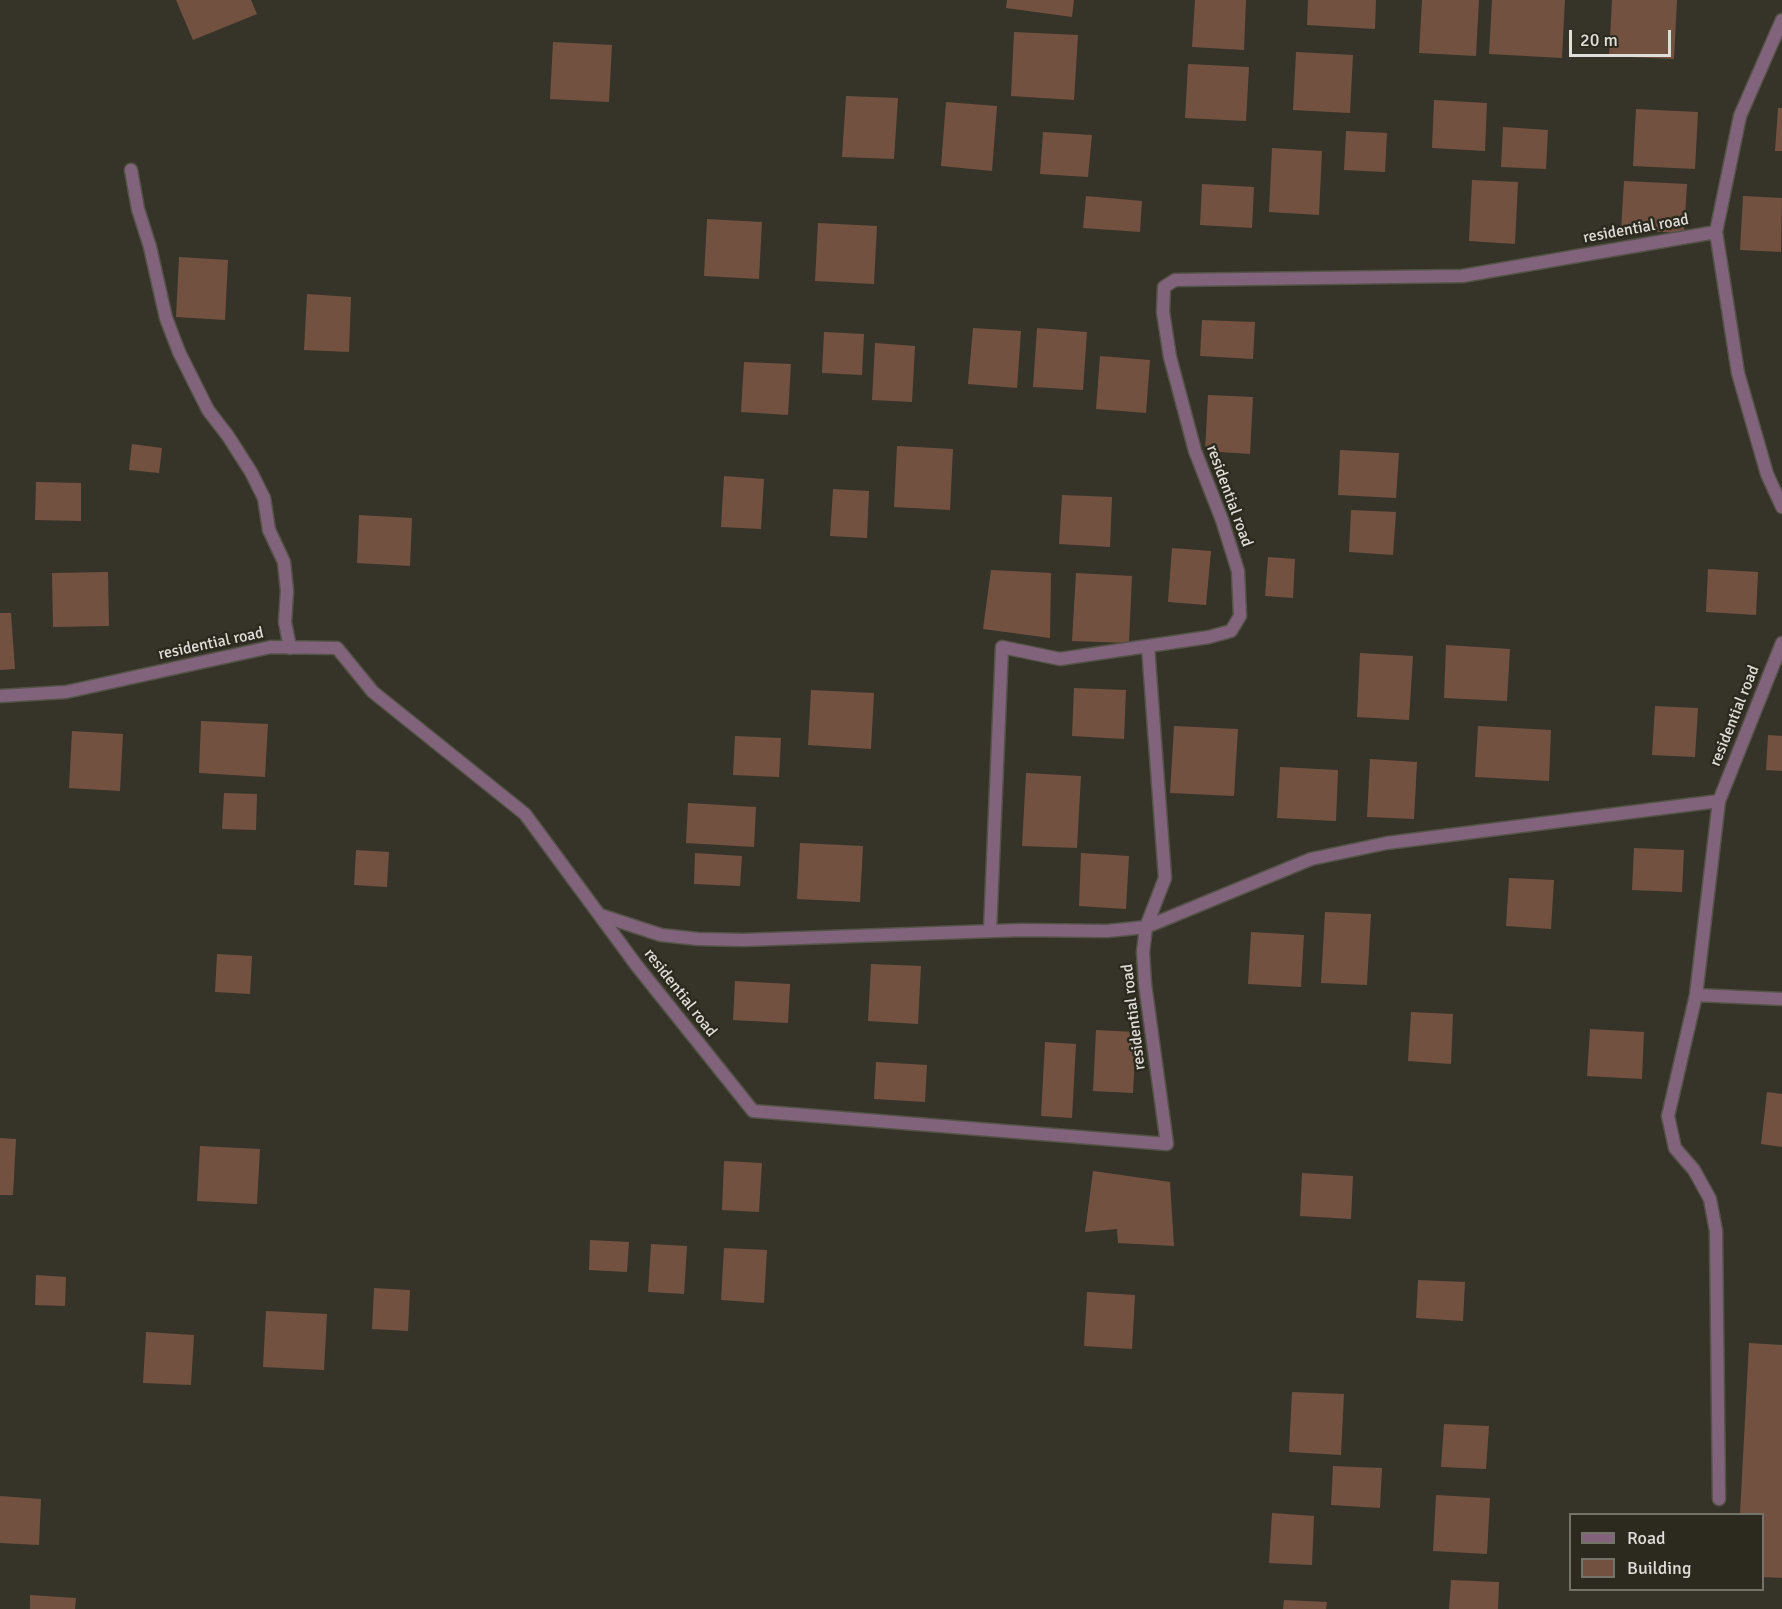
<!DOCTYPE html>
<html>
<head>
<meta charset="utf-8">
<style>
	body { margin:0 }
	#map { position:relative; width:1782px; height:1609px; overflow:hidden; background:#363429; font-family:Signika,sans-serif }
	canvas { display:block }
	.legend { position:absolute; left:1569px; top:1513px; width:195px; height:78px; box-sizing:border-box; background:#2c2a1f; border:2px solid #747269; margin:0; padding:8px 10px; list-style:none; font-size:18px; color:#e0ded8 }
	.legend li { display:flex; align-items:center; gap:12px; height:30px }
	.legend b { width:30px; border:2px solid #747269 }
	.scale { position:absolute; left:1569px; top:30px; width:102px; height:27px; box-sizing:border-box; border:3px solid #e0ded8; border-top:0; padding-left:8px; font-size:18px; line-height:21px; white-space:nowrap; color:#e0ded8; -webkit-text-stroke:4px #2c2a1f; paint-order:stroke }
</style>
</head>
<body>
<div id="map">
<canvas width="1782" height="1609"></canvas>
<ul class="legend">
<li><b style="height:8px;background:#81647c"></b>Road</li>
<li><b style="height:16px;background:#725141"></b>Building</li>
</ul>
<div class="scale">20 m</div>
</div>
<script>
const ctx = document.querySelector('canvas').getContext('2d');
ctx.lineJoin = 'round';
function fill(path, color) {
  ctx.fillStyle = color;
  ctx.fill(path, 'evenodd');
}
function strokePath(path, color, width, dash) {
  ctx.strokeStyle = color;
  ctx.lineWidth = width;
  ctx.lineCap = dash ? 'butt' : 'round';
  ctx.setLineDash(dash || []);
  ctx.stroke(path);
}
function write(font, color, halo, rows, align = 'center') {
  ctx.font = font + ' Signika,sans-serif';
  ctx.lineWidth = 5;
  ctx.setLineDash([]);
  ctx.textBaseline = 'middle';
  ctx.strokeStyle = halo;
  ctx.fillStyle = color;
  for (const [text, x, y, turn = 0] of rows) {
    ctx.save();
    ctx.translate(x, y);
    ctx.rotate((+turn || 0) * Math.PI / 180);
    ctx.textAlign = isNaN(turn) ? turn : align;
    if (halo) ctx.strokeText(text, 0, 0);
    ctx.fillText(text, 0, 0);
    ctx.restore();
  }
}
const building = new Path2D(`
	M 176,0 L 251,0 L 257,14 L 193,40 Z
	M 1007,0 L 1074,0 L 1072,17 L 1006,8 Z
	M 1195,0 L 1246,0 L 1244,50 L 1192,47 Z
	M 1308,0 L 1376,0 L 1375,29 L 1307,25 Z
	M 1422,0 L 1479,0 L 1476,56 L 1419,53 Z
	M 1492,0 L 1565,0 L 1562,58 L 1489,54 Z
	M 1612,0 L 1677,0 L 1674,59 L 1609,56 Z
	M 1014,32 L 1078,35 L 1074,100 L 1011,96 Z
	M 553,42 L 612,45 L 609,102 L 550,99 Z
	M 1296,52 L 1353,55 L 1350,113 L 1293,110 Z
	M 1188,64 L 1249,67 L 1246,121 L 1185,118 Z
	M 846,96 L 898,98 L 894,159 L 842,157 Z
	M 1434,100 L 1487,103 L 1485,151 L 1432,148 Z
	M 946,102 L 997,106 L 992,171 L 941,166 Z
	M 1778,108 L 1782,108 L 1782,151 L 1775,151 Z
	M 1636,109 L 1698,112 L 1695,169 L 1633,166 Z
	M 1503,127 L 1548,130 L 1546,169 L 1501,167 Z
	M 1346,131 L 1387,133 L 1385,172 L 1344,170 Z
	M 1043,132 L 1092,135 L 1088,177 L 1040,174 Z
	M 1272,148 L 1322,151 L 1319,215 L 1269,212 Z
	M 1472,180 L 1518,182 L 1515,244 L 1469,241 Z
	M 1624,181 L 1687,184 L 1684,233 L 1621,230 Z
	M 1202,184 L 1254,187 L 1252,228 L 1200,225 Z
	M 1086,196 L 1142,201 L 1140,232 L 1083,228 Z
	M 1743,196 L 1782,198 L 1781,252 L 1740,250 Z
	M 707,219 L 762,222 L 759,279 L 704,276 Z
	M 818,223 L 877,226 L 874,284 L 815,281 Z
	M 179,257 L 228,260 L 225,320 L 176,317 Z
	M 307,294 L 351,297 L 349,352 L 304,350 Z
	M 1202,320 L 1255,322 L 1253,359 L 1200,356 Z
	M 973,328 L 1021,331 L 1017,388 L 968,384 Z
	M 1037,328 L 1087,332 L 1083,390 L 1033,387 Z
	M 824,332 L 864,334 L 862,375 L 822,373 Z
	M 875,343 L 915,346 L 912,402 L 872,400 Z
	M 1100,356 L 1150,360 L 1146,413 L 1096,409 Z
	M 744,362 L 791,364 L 788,415 L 741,412 Z
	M 1208,395 L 1253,397 L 1250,454 L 1205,451 Z
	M 132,444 L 162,448 L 159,473 L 129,470 Z
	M 897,446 L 953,449 L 950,510 L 894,507 Z
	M 1340,450 L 1399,453 L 1396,498 L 1338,495 Z
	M 724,476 L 764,479 L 761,529 L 721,527 Z
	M 36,482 L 81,483 L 81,521 L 35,520 Z
	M 833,489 L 869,491 L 867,538 L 830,536 Z
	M 1062,495 L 1112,497 L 1110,547 L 1059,544 Z
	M 1351,510 L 1396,512 L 1393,555 L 1349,552 Z
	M 359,515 L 412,518 L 410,566 L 357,563 Z
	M 1172,548 L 1211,551 L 1206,605 L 1168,602 Z
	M 1268,557 L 1295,559 L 1293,598 L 1265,596 Z
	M 1708,569 L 1758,572 L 1756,615 L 1706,612 Z
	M 991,570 L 1051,573 L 1050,638 L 983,629 Z
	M 108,572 L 109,626 L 53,627 L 52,573 Z
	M 1076,573 L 1132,576 L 1129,643 L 1072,641 Z
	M 0,613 L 11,613 L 15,669 L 0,670 Z
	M 1446,645 L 1510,649 L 1507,701 L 1444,698 Z
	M 1360,653 L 1413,656 L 1409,720 L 1357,717 Z
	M 1074,688 L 1126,690 L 1124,739 L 1072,736 Z
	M 811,690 L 874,693 L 871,749 L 808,745 Z
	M 1655,706 L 1698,708 L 1695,757 L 1652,755 Z
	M 201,721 L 268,724 L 265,777 L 199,773 Z
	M 1174,726 L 1238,729 L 1234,796 L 1170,793 Z
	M 1478,726 L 1551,730 L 1549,781 L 1475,777 Z
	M 72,731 L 123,734 L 120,791 L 69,788 Z
	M 1768,735 L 1782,736 L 1782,771 L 1766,770 Z
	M 735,736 L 781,738 L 779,777 L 733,775 Z
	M 1370,759 L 1417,762 L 1414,819 L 1367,817 Z
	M 1280,767 L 1338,770 L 1336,821 L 1277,818 Z
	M 1026,773 L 1081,776 L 1077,848 L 1022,846 Z
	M 224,793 L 257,794 L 256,830 L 222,829 Z
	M 688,803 L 756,807 L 754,847 L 686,843 Z
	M 800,843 L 863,846 L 860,902 L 797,899 Z
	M 1634,848 L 1684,850 L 1682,892 L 1632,890 Z
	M 356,850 L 389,852 L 387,887 L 354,885 Z
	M 695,853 L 742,856 L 740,886 L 694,884 Z
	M 1081,853 L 1129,856 L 1126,909 L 1079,906 Z
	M 1509,878 L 1554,880 L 1551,929 L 1506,926 Z
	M 1325,912 L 1371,914 L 1367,985 L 1321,983 Z
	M 1251,932 L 1304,935 L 1301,987 L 1248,984 Z
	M 217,954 L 252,956 L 250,994 L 215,992 Z
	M 871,964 L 921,966 L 918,1024 L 868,1021 Z
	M 735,981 L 790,984 L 788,1023 L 733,1020 Z
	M 1411,1012 L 1453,1014 L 1451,1064 L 1408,1061 Z
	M 1590,1029 L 1644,1032 L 1642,1079 L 1587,1076 Z
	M 1096,1030 L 1136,1032 L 1133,1093 L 1093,1091 Z
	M 1045,1042 L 1076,1044 L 1072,1118 L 1041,1116 Z
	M 876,1062 L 927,1065 L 925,1102 L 874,1099 Z
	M 1767,1092 L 1782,1094 L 1782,1147 L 1761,1144 Z
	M 0,1138 L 16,1139 L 13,1195 L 0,1195 Z
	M 200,1146 L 260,1149 L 257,1204 L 197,1201 Z
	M 724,1161 L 762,1163 L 759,1212 L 722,1210 Z
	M 1093,1171 L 1170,1182 L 1174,1246 L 1118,1243 L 1117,1229 L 1085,1232 Z
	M 1302,1173 L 1353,1176 L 1351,1219 L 1300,1216 Z
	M 590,1240 L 629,1242 L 627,1272 L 589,1270 Z
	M 651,1244 L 687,1246 L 684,1294 L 648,1292 Z
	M 724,1248 L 767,1250 L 764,1303 L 721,1300 Z
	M 36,1275 L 66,1277 L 65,1306 L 35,1305 Z
	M 1418,1280 L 1465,1282 L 1463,1321 L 1416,1318 Z
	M 374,1288 L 410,1290 L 408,1331 L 372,1329 Z
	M 1087,1292 L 1135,1295 L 1132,1349 L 1084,1346 Z
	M 266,1311 L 327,1314 L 324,1370 L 263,1367 Z
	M 146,1332 L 194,1335 L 191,1385 L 143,1383 Z
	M 1749,1343 L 1782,1345 L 1782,1578 L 1762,1577 L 1762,1514 L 1740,1514 Z
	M 1292,1392 L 1344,1394 L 1341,1455 L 1289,1452 Z
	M 1444,1424 L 1489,1426 L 1486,1469 L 1441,1467 Z
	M 1333,1466 L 1382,1468 L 1380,1508 L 1331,1505 Z
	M 1436,1495 L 1490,1498 L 1487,1554 L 1433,1551 Z
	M 0,1496 L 41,1499 L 39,1545 L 0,1543 Z
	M 1272,1513 L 1314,1516 L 1312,1565 L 1269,1563 Z
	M 1451,1580 L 1499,1582 L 1498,1609 L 1449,1609 Z
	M 30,1595 L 76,1598 L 75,1609 L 30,1609 Z
	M 1284,1600 L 1327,1602 L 1326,1609 L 1283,1609 Z`);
const street = new Path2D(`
	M 131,170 L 138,209 L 150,247 L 166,318 L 179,352 L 208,410 L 228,436 L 251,472 L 264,498 L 269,530 L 284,562 L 287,591 L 285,622 L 290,648
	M 1716,232 L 1740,116 L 1782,20
	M 0,696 L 66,692 L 271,647 L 337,648 L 373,692 L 525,814 L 637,966 L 753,1111 L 1167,1144 L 1145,984 L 1143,952 L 1146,927 L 1165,878 L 1148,646 L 1209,637 L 1231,631 L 1240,616 L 1238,571 L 1222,520 L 1195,451 L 1170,357 L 1163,312 L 1164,287 L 1175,280 L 1462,276 L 1716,232 L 1738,373 L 1767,474 L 1782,507
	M 1719,801 L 1782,643
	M 600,915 L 661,935 L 698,939 L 744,940 L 1022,930 L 1107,931 L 1146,927 L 1311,859 L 1387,843 L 1719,801 L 1696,995 L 1782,999
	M 990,931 L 1002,647 L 1060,659 L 1148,646
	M 1696,995 L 1668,1116 L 1675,1148 L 1694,1170 L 1710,1199 L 1716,1231 L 1719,1499`);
const streetNames = [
	["residential road",1636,229,-10],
	["residential road",1229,496,70],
	["residential road",211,644,-12],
	["residential road",1735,716,-68],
	["residential road",680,993,52],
	["residential road",1134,1017,-97]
];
fill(building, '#725141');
strokePath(street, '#555348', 15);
strokePath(street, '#81647c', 12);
write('16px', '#e0ded8', '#2c2a1f', streetNames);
</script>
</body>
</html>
